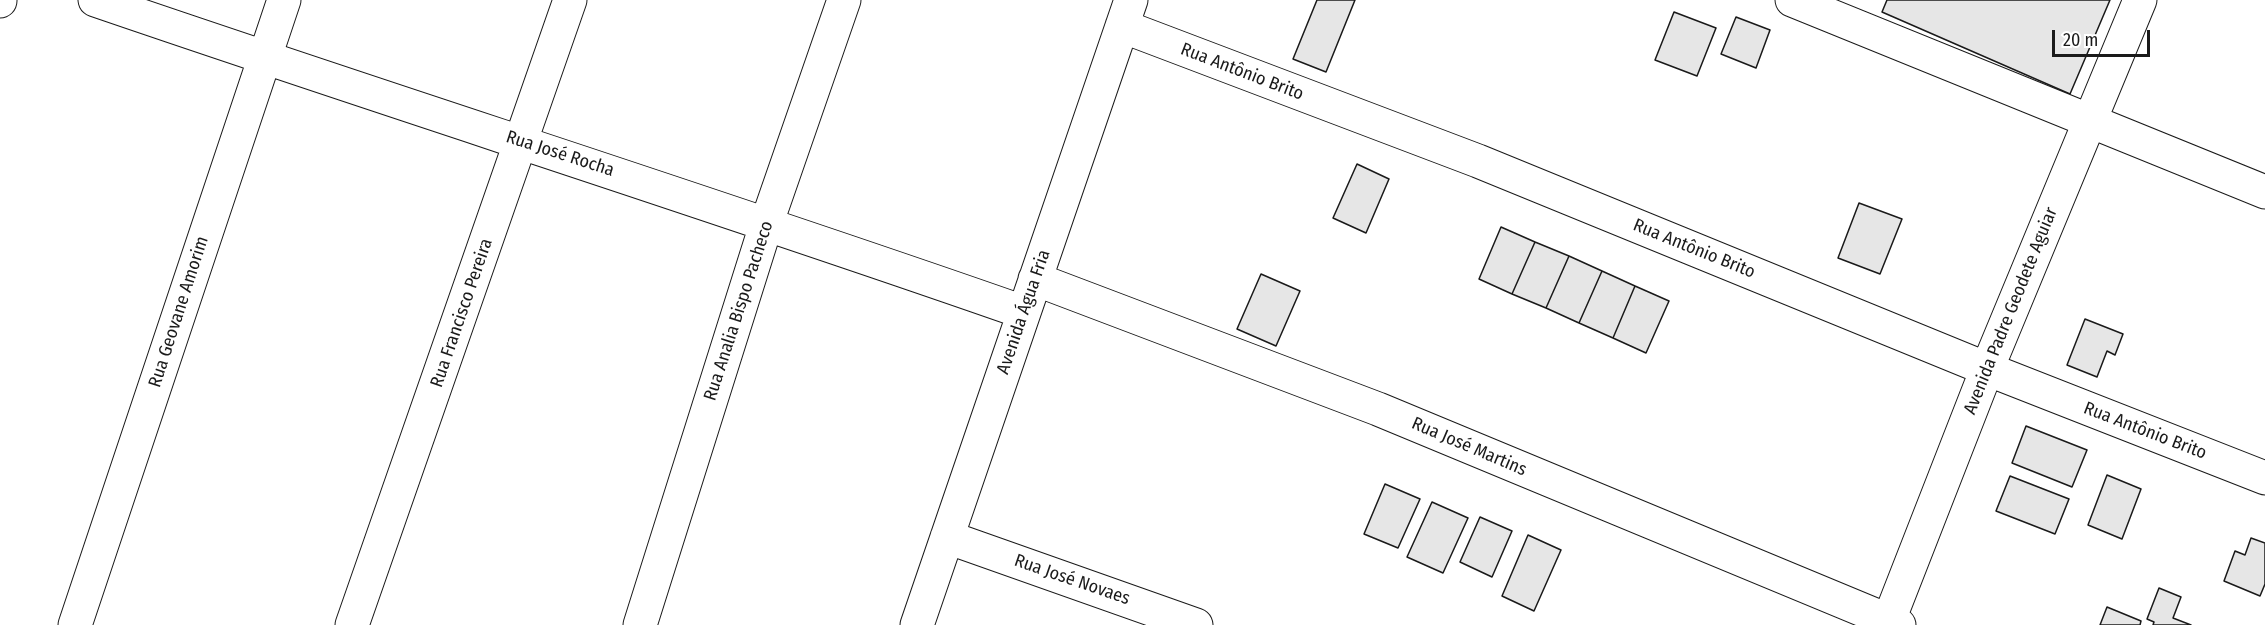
<!DOCTYPE html>
<html>
<head>
<meta charset="utf-8">
<style>
	body { margin:0 }
	#map { position:relative; width:2265px; height:625px; overflow:hidden; background:#fff; font-family:"Fira Sans Condensed",sans-serif }
	canvas { display:block }
	.scale { position:absolute; left:2052px; top:30px; width:98px; height:27px; box-sizing:border-box; border:3px solid #1a1a1a; border-top:0; padding-left:8px; font-size:18px; line-height:21px; white-space:nowrap; color:#1a1a1a; -webkit-text-stroke:4px #fff; paint-order:stroke }
</style>
</head>
<body>
<div id="map">
<canvas width="2265" height="625"></canvas>
<div class="scale">20 m</div>
</div>
<script>
const ctx = document.querySelector('canvas').getContext('2d');
ctx.lineJoin = 'round';
function fill(path, color) {
  ctx.fillStyle = color;
  ctx.fill(path, 'evenodd');
}
function strokePath(path, color, width, dash) {
  ctx.strokeStyle = color;
  ctx.lineWidth = width;
  ctx.lineCap = dash ? 'butt' : 'round';
  ctx.setLineDash(dash || []);
  ctx.stroke(path);
}
function write(font, color, halo, rows, align = 'center') {
  ctx.font = font + ' "Fira Sans Condensed",sans-serif';
  ctx.lineWidth = 4.5;
  ctx.setLineDash([]);
  ctx.textBaseline = 'middle';
  ctx.strokeStyle = halo;
  ctx.fillStyle = color;
  for (const [text, x, y, turn = 0] of rows) {
    ctx.save();
    ctx.translate(x, y);
    ctx.rotate((+turn || 0) * Math.PI / 180);
    ctx.textAlign = isNaN(turn) ? turn : align;
    if (halo) ctx.strokeText(text, 0, 0);
    ctx.fillText(text, 0, 0);
    ctx.restore();
  }
}
const building = new Path2D(`
	M 1317,0 L 1355,0 L 1326,72 L 1293,59 Z
	M 1887,0 L 2110,0 L 2070,94 L 1882,12 Z
	M 1674,12 L 1716,28 L 1697,76 L 1655,60 Z
	M 1736,17 L 1770,30 L 1756,68 L 1721,54 Z
	M 1357,164 L 1389,179 L 1366,233 L 1333,218 Z
	M 1859,203 L 1902,219 L 1880,274 L 1838,258 Z
	M 1501,227 L 1535,242 L 1512,294 L 1479,279 Z
	M 1535,242 L 1569,256 L 1546,308 L 1512,294 Z
	M 1569,256 L 1602,271 L 1579,323 L 1546,308 Z
	M 1602,271 L 1635,286 L 1613,338 L 1579,323 Z
	M 1261,274 L 1300,291 L 1276,346 L 1237,329 Z
	M 1635,286 L 1669,301 L 1646,353 L 1613,338 Z
	M 2085,319 L 2123,334 L 2115,355 L 2107,351 L 2097,377 L 2067,365 Z
	M 2026,426 L 2087,450 L 2072,487 L 2012,463 Z
	M 2107,475 L 2141,489 L 2122,539 L 2088,525 Z
	M 2010,476 L 2069,499 L 2055,534 L 1996,511 Z
	M 1385,484 L 1420,499 L 1398,548 L 1364,534 Z
	M 1432,502 L 1468,518 L 1443,573 L 1407,557 Z
	M 1480,517 L 1512,531 L 1492,577 L 1460,562 Z
	M 1528,535 L 1561,550 L 1534,611 L 1502,596 Z
	M 2251,538 L 2265,543 L 2265,584 L 2260,596 L 2224,581 L 2235,551 L 2245,555 Z
	M 2159,588 L 2181,597 L 2173,618 L 2191,625 L 2153,625 L 2154,622 L 2147,619 Z
	M 2107,607 L 2141,621 L 2140,625 L 2100,625 Z`);
const minor = new Path2D(`
	M 95,0 C 404,106 715,204 1023,312
	M 1792,0 L 2265,192
	M 0,1 L 0,0
	M 1122,26 L 1478,161 L 1987,369 L 2265,478
	M 1035,279 L 1378,409 L 1899,625
	M 947,537 L 1196,625
	M 75,625 L 284,0
	M 352,625 L 570,0
	M 640,625 L 767,222 L 844,0
	M 917,625 L 1131,0
	M 1887,625 L 1987,369 L 2140,0`);
const streetNames = [
	["Rua Antônio Brito",1242,72,21],
	["Rua José Rocha",560,154,18],
	["Rua Antônio Brito",1694,249,22],
	["Rua Analia Bispo Pacheco",739,311,-72],
	["Avenida Padre Geodete Aguiar",2011,311,-68],
	["Rua Geovane Amorim",179,312,-72],
	["Avenida Água Fria",1024,312,-71],
	["Rua Francisco Pereira",462,313,-71],
	["Rua Antônio Brito",2145,431,21],
	["Rua José Martins",1469,447,23],
	["Rua José Novaes",1072,580,19]
];
fill(building, '#e6e6e6');
strokePath(building, '#1a1a1a', 1.5);
strokePath(minor, '#1a1a1a', 35);
strokePath(minor, '#fff', 33);
write('18px', '#1a1a1a', '#fff', streetNames);
</script>
</body>
</html>
